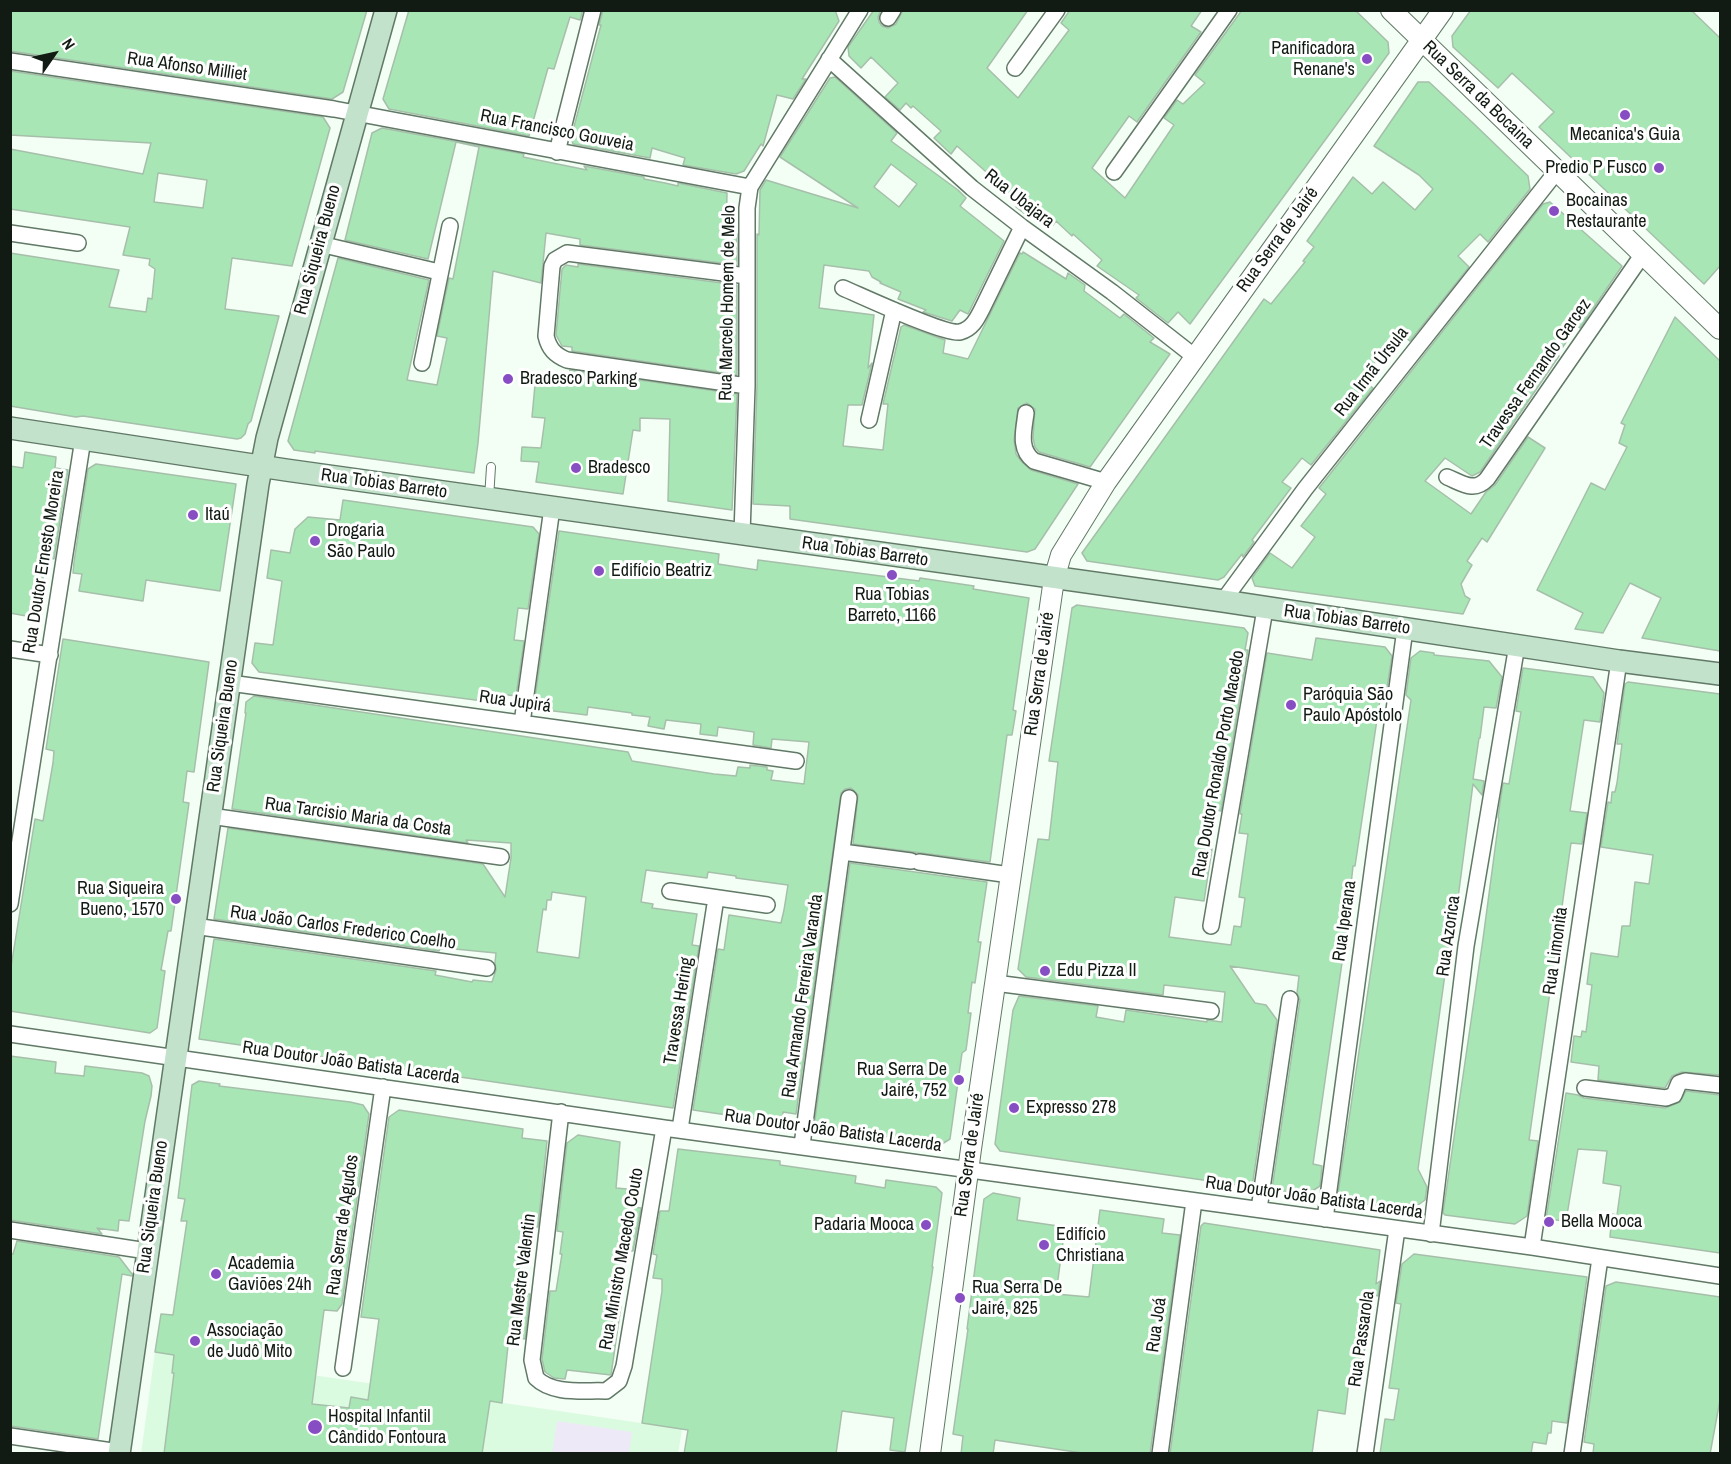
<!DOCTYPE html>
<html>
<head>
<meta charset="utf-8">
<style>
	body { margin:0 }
	#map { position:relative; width:1731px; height:1464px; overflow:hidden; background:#f3fef5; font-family:"Archivo Narrow",sans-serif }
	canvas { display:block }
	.frame { position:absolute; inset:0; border:12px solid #121b13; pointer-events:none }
	.north { position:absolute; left:24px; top:24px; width:60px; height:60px; -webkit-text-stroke:4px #fff; paint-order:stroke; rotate:56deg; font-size:16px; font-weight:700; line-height:24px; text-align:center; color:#121b13 }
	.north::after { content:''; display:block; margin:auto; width:21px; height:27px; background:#121b13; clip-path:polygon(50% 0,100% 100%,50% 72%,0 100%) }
</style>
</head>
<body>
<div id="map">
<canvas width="1731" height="1464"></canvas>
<div class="frame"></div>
<div class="north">N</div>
</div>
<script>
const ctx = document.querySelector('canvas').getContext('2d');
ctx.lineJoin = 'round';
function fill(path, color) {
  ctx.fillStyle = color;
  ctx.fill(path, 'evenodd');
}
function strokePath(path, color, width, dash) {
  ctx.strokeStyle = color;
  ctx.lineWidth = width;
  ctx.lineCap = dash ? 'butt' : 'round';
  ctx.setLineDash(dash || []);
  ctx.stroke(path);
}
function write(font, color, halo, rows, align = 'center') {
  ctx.font = font + ' "Archivo Narrow",sans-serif';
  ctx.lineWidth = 6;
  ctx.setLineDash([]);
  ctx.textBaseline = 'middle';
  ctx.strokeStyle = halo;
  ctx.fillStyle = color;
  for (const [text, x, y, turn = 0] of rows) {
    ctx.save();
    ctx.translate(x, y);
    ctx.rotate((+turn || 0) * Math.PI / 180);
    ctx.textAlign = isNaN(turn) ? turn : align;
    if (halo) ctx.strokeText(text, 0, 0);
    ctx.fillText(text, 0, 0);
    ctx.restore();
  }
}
const built = new Path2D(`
	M 155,1352 L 682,1429 L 678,1454 L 141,1454 Z`);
const green = new Path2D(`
	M 557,1421 L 632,1432 L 629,1453 L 552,1453 Z`);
const building = new Path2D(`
	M 10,10 L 367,10 L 343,92 L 332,99 L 10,51 Z
	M 409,10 L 583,10 L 580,20 L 570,17 L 554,69 L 548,68 L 529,136 L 389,109 L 383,99 Z
	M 603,10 L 835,10 L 839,21 L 802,79 L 806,79 L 793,99 L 777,95 L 763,146 L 761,144 L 744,171 L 736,174 L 683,165 L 685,158 L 652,148 L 650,158 L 573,144 L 571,138 L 601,25 L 599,25 Z
	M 874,10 L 881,10 L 878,17 L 879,22 L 882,26 L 888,28 L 896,24 L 903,10 L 1028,10 L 987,68 L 1018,98 L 1069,30 L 1061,23 L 1070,10 L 1202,10 L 1191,26 L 1201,32 L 1137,122 L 1129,116 L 1092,168 L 1125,198 L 1174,125 L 1164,118 L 1177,100 L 1183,104 L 1205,83 L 1195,75 L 1242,10 L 1355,10 L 1388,42 L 1389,53 L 1190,324 L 1178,312 L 1168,323 L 1136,298 L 1139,295 L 1097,266 L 1102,260 L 1073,234 L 1072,236 L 1056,221 L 1053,225 L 1035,210 L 1029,217 L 1016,207 L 1020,202 L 957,146 L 951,154 L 934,138 L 941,131 L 913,106 L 911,108 L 906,103 L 900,110 L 885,97 L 898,83 L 871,57 L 861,68 L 849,56 L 848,47 Z
	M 1471,10 L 1691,10 L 1720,38 L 1720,266 L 1704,284 L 1539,127 L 1554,112 L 1512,73 L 1498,88 L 1453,47 L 1452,36 Z
	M 10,71 L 323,117 L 330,128 L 292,266 L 232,258 L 225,309 L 279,316 L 251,421 L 248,424 L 245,434 L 241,438 L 237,439 L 83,416 L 76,417 L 10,406 L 10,253 L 119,270 L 109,307 L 146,312 L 148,298 L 152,299 L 155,269 L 149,265 L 150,259 L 123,255 L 130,227 L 10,209 L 10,149 L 143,174 L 151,143 L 10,135 ZM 158,173 L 207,180 L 203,208 L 154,202 Z
	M 835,77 L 897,133 L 891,141 L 958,190 L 966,198 L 960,206 L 1004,241 L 968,314 L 960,310 L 952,321 L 923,312 L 926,310 L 898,299 L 901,292 L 880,283 L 881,282 L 872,277 L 869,271 L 824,265 L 819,308 L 874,315 L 868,368 L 872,363 L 862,405 L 848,405 L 843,446 L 883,450 L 888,404 L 883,404 L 901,327 L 904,325 L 945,340 L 943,353 L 968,359 L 1020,253 L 1022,254 L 1023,252 L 1066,279 L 1068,273 L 1085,285 L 1084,291 L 1120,318 L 1124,314 L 1154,338 L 1150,342 L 1170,354 L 1090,467 L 1039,452 L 1035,447 L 1033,438 L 1035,409 L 1027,403 L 1018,408 L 1014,440 L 1016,454 L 1021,461 L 1031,470 L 1078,484 L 1035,549 L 1027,552 L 790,519 L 790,506 L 753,504 L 757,386 L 757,234 L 759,235 L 760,190 L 766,180 L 858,208 L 780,157 L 830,78 ZM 891,164 L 917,184 L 899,207 L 874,187 Z
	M 1418,82 L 1429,82 L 1473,123 L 1528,176 L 1530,189 L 1488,242 L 1480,234 L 1458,256 L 1469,267 L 1410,341 L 1400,333 L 1361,379 L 1373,388 L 1311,465 L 1302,458 L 1293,469 L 1282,482 L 1291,488 L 1252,540 L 1254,542 L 1243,557 L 1242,554 L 1224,577 L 1218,580 L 1087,561 L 1082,553 L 1264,299 L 1271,304 L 1305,262 L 1303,261 L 1314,247 L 1307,241 L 1353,177 L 1372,194 L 1383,182 L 1415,210 L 1433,189 L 1419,175 L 1374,146 Z
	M 382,128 L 524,154 L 523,157 L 587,170 L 584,166 L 644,177 L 644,179 L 665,183 L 678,186 L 678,183 L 727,193 L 726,234 L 737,234 L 737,265 L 580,245 L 580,239 L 546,233 L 541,283 L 493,271 L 478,443 L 474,473 L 315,451 L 315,453 L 294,450 L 288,441 L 338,258 L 429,280 L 407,380 L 437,385 L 447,338 L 437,336 L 449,278 L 453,279 L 479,147 L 456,142 L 428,259 L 345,240 L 372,133 Z
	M 1550,202 L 1622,266 L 1580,328 L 1577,326 L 1558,354 L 1559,356 L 1480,472 L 1472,476 L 1445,458 L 1425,481 L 1471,514 L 1486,492 L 1495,485 L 1528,437 L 1545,448 L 1487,542 L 1482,538 L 1467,561 L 1472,565 L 1461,584 L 1465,596 L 1470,599 L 1463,614 L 1255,586 L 1252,578 L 1270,553 L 1292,568 L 1315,537 L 1301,526 L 1326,494 L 1319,488 L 1543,204 Z
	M 578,264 L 737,285 L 737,375 L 572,351 L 572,347 L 562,346 L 556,335 L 562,269 L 566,265 L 578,267 Z
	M 1675,317 L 1720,361 L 1720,651 L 1642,638 L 1661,598 L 1630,583 L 1603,633 L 1575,629 L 1583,613 L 1537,590 L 1591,483 L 1605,490 L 1627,447 L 1619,443 L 1625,425 L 1621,423 Z
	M 570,370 L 737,394 L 732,510 L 668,501 L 670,419 L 640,418 L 640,431 L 633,430 L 623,494 L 536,482 L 539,462 L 521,461 L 522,447 L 541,448 L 545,418 L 532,417 L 535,385 L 539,385 L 539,377 L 568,381 Z
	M 25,452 L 56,457 L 55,468 L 68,470 L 54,559 L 46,557 L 37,618 L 10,613 L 10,466 L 23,468 Z
	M 96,464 L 236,484 L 220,591 L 146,580 L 143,601 L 79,591 L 82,574 L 73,573 L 74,562 L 88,469 Z
	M 343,500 L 533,527 L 539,534 L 528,609 L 518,608 L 514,640 L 524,641 L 516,696 L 492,693 L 491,702 L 259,672 L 252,663 L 255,643 L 273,645 L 282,581 L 267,578 L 271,550 L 290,553 L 295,529 L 308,517 L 340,520 Z
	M 559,531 L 719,554 L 718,564 L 757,570 L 758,560 L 919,581 L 920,578 L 974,586 L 973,589 L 1029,598 L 1013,710 L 1016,711 L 1012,735 L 1007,735 L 990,862 L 853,844 L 858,795 L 851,788 L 845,789 L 841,793 L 796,1114 L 783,1112 L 782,1123 L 693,1110 L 718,949 L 724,950 L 729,915 L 781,923 L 784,910 L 788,885 L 736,878 L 736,876 L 708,872 L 707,878 L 646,870 L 641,902 L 653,904 L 652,908 L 697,914 L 692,945 L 699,946 L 673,1108 L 199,1039 L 214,939 L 436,971 L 435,975 L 472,982 L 473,980 L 492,982 L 496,970 L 495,962 L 496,953 L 455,949 L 440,949 L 439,951 L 214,919 L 228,828 L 483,864 L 505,897 L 511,858 L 511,843 L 466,840 L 468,843 L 232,809 L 246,713 L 245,713 L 246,702 L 254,696 L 628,752 L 632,761 L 714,774 L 736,776 L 738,767 L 750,768 L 750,765 L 767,767 L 767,770 L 773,771 L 771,780 L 804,784 L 809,742 L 772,739 L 771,748 L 753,745 L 754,732 L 718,727 L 717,736 L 700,734 L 701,724 L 666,720 L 664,729 L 648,726 L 650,717 L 632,715 L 632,713 L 588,707 L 587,715 L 537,709 L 534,705 ZM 552,892 L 586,897 L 579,958 L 537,952 L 543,909 L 546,910 L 547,900 L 551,900 Z
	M 1077,605 L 1244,628 L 1248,633 L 1245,650 L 1248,650 L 1221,811 L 1212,809 L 1206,848 L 1212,849 L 1204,901 L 1175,897 L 1169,937 L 1231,945 L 1234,926 L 1241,927 L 1245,898 L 1239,897 L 1248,834 L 1239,833 L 1242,814 L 1240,814 L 1267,653 L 1312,660 L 1316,638 L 1385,647 L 1392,656 L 1387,688 L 1385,692 L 1381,693 L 1355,866 L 1353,866 L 1345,942 L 1313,1164 L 1322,1166 L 1320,1186 L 1306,1195 L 1272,1189 L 1300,1000 L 1297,993 L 1299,976 L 1230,966 L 1255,1003 L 1266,1005 L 1277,1020 L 1252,1187 L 1000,1151 L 995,1144 L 1013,1010 L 1019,996 L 1098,1006 L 1096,1017 L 1124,1022 L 1126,1010 L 1207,1022 L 1207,1020 L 1222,1022 L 1225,992 L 1164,985 L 1163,995 L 1026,977 L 1018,969 L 1038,839 L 1049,840 L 1058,762 L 1049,761 L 1072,608 Z
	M 63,639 L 209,662 L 194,772 L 187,771 L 183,802 L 189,803 L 171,931 L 168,931 L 161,970 L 165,971 L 157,1028 L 150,1033 L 10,1011 L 10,973 L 35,819 L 43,821 L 53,763 L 54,751 L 46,749 Z
	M 1420,651 L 1434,653 L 1434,655 L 1489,661 L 1502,677 L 1496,708 L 1484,707 L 1480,738 L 1479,738 L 1473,779 L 1484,781 L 1482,795 L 1473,784 L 1448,974 L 1445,974 L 1418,1169 L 1427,1187 L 1425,1200 L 1411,1210 L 1337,1200 L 1411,700 L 1406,695 L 1411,658 Z
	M 1523,668 L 1593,677 L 1604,693 L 1600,722 L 1584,720 L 1570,811 L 1587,813 L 1582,844 L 1571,843 L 1529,1140 L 1538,1141 L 1527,1216 L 1515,1224 L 1445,1215 L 1443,1213 L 1483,939 L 1499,819 L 1498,817 L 1503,783 L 1509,784 L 1521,712 L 1516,711 Z
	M 1628,682 L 1720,694 L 1720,1075 L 1682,1072 L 1672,1076 L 1665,1088 L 1598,1080 L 1599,1066 L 1571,1062 L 1574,1036 L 1581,1037 L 1582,1031 L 1586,1032 L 1592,985 L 1587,984 L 1591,953 L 1618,957 L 1622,926 L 1630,926 L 1635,882 L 1649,884 L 1653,855 L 1601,847 L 1608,802 L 1611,803 L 1612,792 L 1615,792 L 1617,783 L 1622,744 L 1617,744 L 1625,684 Z
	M 850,863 L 987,882 L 978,942 L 981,942 L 975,983 L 972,982 L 968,1013 L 971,1013 L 966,1050 L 962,1053 L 950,1139 L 942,1144 L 814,1127 Z
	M 10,1056 L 56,1062 L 55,1073 L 84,1076 L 85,1066 L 142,1073 L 149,1076 L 152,1086 L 151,1096 L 145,1121 L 129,1221 L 119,1220 L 118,1231 L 97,1228 L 102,1234 L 10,1220 Z
	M 199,1081 L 220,1084 L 219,1086 L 350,1102 L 363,1105 L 369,1114 L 342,1304 L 337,1311 L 324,1310 L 312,1404 L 349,1408 L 351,1397 L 368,1400 L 379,1319 L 361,1317 L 389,1117 L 399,1110 L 523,1129 L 522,1138 L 547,1141 L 538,1227 L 535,1227 L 534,1236 L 524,1234 L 516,1293 L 530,1294 L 525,1339 L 509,1336 L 502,1403 L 490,1401 L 482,1454 L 164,1454 L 174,1373 L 172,1373 L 174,1355 L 155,1352 L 161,1314 L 173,1315 L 187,1221 L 181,1221 L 185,1199 L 178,1198 L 192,1085 Z
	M 1686,1091 L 1720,1095 L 1720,1253 L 1610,1237 L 1612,1214 L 1617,1215 L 1621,1186 L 1603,1183 L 1607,1151 L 1578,1149 L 1566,1221 L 1546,1219 L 1566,1093 L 1578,1095 L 1584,1098 L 1665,1108 L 1680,1102 Z
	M 578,1135 L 620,1142 L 616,1188 L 627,1189 L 626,1197 L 629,1197 L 628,1206 L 641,1208 L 633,1251 L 623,1250 L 616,1306 L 621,1306 L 611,1375 L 567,1370 L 565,1379 L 554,1378 L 545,1372 L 542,1359 L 550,1291 L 556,1291 L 562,1254 L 560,1254 L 563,1232 L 557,1231 L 567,1143 Z
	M 678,1149 L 780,1161 L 780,1165 L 856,1176 L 855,1183 L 885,1188 L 886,1180 L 936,1187 L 942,1193 L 932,1267 L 933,1267 L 905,1452 L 890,1450 L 894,1418 L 842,1411 L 836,1454 L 684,1454 L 688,1430 L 642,1423 L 662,1291 L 662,1279 L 653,1278 L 657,1255 L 653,1254 L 660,1211 L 669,1211 Z
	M 993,1193 L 1020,1198 L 1017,1220 L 1065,1227 L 1056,1294 L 1089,1297 L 1100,1210 L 1164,1219 L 1162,1233 L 1180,1235 L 1150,1454 L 1089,1454 L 995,1440 L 993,1454 L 961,1454 L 963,1436 L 953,1434 L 968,1329 L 967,1329 L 984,1199 Z
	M 1204,1223 L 1380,1250 L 1376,1284 L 1380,1281 L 1378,1296 L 1372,1294 L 1360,1383 L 1349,1381 L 1345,1414 L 1318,1410 L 1312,1454 L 1170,1454 L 1201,1226 Z
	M 17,1241 L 119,1257 L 132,1274 L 132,1276 L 122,1274 L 98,1439 L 10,1426 L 10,1254 L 13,1254 Z
	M 1414,1254 L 1587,1277 L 1567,1423 L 1552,1421 L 1551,1433 L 1548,1433 L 1546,1444 L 1533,1442 L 1531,1454 L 1380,1454 L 1385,1419 L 1394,1420 L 1399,1389 L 1389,1388 L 1401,1304 L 1396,1303 L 1402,1264 Z
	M 1616,1282 L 1720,1297 L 1720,1400 L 1710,1454 L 1593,1454 L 1594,1444 L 1584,1442 L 1606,1286 Z`);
const service = new Path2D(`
	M 489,498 L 491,467`);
const minor = new Path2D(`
	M 888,18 L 893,10
	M 829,59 L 972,188 L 1022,227 L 1112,292 L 1195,357
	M 10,61 L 334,109 L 750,187
	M 1015,68 L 1057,10
	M 557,152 L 593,10
	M 1114,172 L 1229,10
	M 10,233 L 78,243
	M 320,244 L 439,272
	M 747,276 L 567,253 L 555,260 L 552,266 L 546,336 C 549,349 555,355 567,360 L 747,386
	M 843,288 C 862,296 945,335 960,332 C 972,329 977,319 982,309 L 1022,227
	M 422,363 L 450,226
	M 1026,413 C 1024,430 1018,449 1034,461 L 1106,482
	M 869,420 L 894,310
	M 1447,477 C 1462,483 1474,493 1487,479 L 1643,254
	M 742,534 L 747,386 L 747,208 L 750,187 L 860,10
	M 1223,601 L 1305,489 L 1557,171
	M 10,649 L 50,655
	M 230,683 L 796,761
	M 522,723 L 552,508
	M 210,816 L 501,857
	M 842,852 L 911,861
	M 919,862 L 1010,875
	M 670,891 L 767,905
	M 10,904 L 83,439
	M 194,926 L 487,968
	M 1211,926 L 1265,609
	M 995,983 L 1211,1011
	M 10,1034 L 664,1128 L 1532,1247 L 1720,1276
	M 1585,1088 L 1666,1098 L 1674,1095 L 1679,1083 L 1685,1081 L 1720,1085
	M 561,1112 L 532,1360 L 536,1378 C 553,1395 584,1390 606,1391 L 619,1381 L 624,1366 L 664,1128
	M 680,1129 L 716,898
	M 802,1145 L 849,798
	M 1259,1209 L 1290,999
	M 1325,1219 L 1405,629
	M 10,1230 L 147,1251
	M 1431,1234 L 1466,946 L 1517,645
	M 1532,1247 L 1619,661
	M 343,1368 L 383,1087
	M 10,1436 L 119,1452
	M 1160,1454 L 1194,1201
	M 1365,1454 L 1397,1229
	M 1572,1454 L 1600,1258`);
const tertiary = new Path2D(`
	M 1391,10 L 1720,329
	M 930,1454 L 971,1149 L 1054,579 L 1061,555 L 1106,482 L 1443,10`);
const secondary = new Path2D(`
	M 10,428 L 286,470 L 1223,601 L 1619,661 L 1720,674
	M 119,1454 L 258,484 L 267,438 L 386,10`);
const markers = [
	[1367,59,6,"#874dc3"],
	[1625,115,6,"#874dc3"],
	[1659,168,6,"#874dc3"],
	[1554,211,6,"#874dc3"],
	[508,379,6,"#874dc3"],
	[576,468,6,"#874dc3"],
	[193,515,6,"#874dc3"],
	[315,541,6,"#874dc3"],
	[599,571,6,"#874dc3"],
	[892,575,6,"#874dc3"],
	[1291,705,6,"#874dc3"],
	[176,899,6,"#874dc3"],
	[1045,971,6,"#874dc3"],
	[959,1080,6,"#874dc3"],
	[1014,1108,6,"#874dc3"],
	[1549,1222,6,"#874dc3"],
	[926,1225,6,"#874dc3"],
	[1044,1245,6,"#874dc3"],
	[216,1274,6,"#874dc3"],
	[960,1298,6,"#874dc3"],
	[195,1341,6,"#874dc3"],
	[315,1427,8,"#874dc3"]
];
const poiNames = [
	["Panificadora",1355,49,"right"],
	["Renane's",1355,70,"right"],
	["Mecanica's Guia",1625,135,"center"],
	["Predio P Fusco",1647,168,"right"],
	["Bocainas",1566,201],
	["Restaurante",1566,222],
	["Bradesco Parking",520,379],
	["Bradesco",588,468],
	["Itaú",205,515],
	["Drogaria",327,531],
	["São Paulo",327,552],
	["Edifício Beatriz",611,571],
	["Rua Tobias",892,595,"center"],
	["Barreto, 1166",892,616,"center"],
	["Paróquia São",1303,695],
	["Paulo Apóstolo",1303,716],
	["Rua Siqueira",164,889,"right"],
	["Bueno, 1570",164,910,"right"],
	["Edu Pizza II",1057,971],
	["Rua Serra De",947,1070,"right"],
	["Jairé, 752",947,1091,"right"],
	["Expresso 278",1026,1108],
	["Bella Mooca",1561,1222],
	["Padaria Mooca",914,1225,"right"],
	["Edifício",1056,1235],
	["Christiana",1056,1256],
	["Academia",228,1264],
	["Gaviões 24h",228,1285],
	["Rua Serra De",972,1288],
	["Jairé, 825",972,1309],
	["Associação",207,1331],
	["de Judô Mito",207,1352],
	["Hospital Infantil",328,1417],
	["Cândido Fontoura",328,1438]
];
const streetNames = [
	["Rua Afonso Milliet",187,67,8],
	["Rua Serra da Bocaina",1478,95,44],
	["Rua Francisco Gouveia",557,131,11],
	["Rua Ubajara",1019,199,38],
	["Rua Serra de Jairé",1278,240,-54],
	["Rua Siqueira Bueno",318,250,-75],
	["Rua Marcelo Homem de Melo",728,303,-89],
	["Rua Irmã Úrsula",1372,372,-52],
	["Travessa Fernando Garcez",1536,374,-55],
	["Rua Tobias Barreto",384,484,8],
	["Rua Tobias Barreto",865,552,8],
	["Rua Doutor Ernesto Moreira",44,562,-81],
	["Rua Tobias Barreto",1347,620,8],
	["Rua Serra de Jairé",1040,674,-82],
	["Rua Jupirá",515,702,8],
	["Rua Siqueira Bueno",223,726,-82],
	["Rua Doutor Ronaldo Porto Macedo",1219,764,-80],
	["Rua Tarcisio Maria da Costa",358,817,8],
	["Rua Iperana",1345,921,-82],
	["Rua João Carlos Frederico Coelho",343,928,8],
	["Rua Azorica",1449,936,-82],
	["Rua Limonita",1556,951,-82],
	["Rua Armando Ferreira Varanda",803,996,-82],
	["Travessa Hering",679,1011,-81],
	["Rua Doutor João Batista Lacerda",351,1063,8],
	["Rua Doutor João Batista Lacerda",833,1131,8],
	["Rua Serra de Jairé",970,1155,-82],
	["Rua Doutor João Batista Lacerda",1314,1198,8],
	["Rua Siqueira Bueno",153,1207,-82],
	["Rua Serra de Agudos",343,1225,-82],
	["Rua Ministro Macedo Couto",622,1259,-80],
	["Rua Mestre Valentin",522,1280,-83],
	["Rua Joá",1157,1325,-82],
	["Rua Passarola",1362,1339,-82]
];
fill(built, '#dafbe0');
fill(green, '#eee9f6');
fill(building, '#a8e7b5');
strokePath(building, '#a6bfaa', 1.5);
strokePath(service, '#617966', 10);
strokePath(minor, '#617966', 18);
strokePath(tertiary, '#617966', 22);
strokePath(secondary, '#617966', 24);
strokePath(service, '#fff', 8);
strokePath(minor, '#fff', 15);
strokePath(tertiary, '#fff', 20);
strokePath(secondary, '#c2e2cc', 21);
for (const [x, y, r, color] of markers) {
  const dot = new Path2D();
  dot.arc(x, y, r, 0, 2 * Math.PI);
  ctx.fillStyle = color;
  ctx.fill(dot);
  strokePath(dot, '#fff', 2);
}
write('18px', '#121b13', '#fff', poiNames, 'left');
write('18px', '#121b13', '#fff', streetNames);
</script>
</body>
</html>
